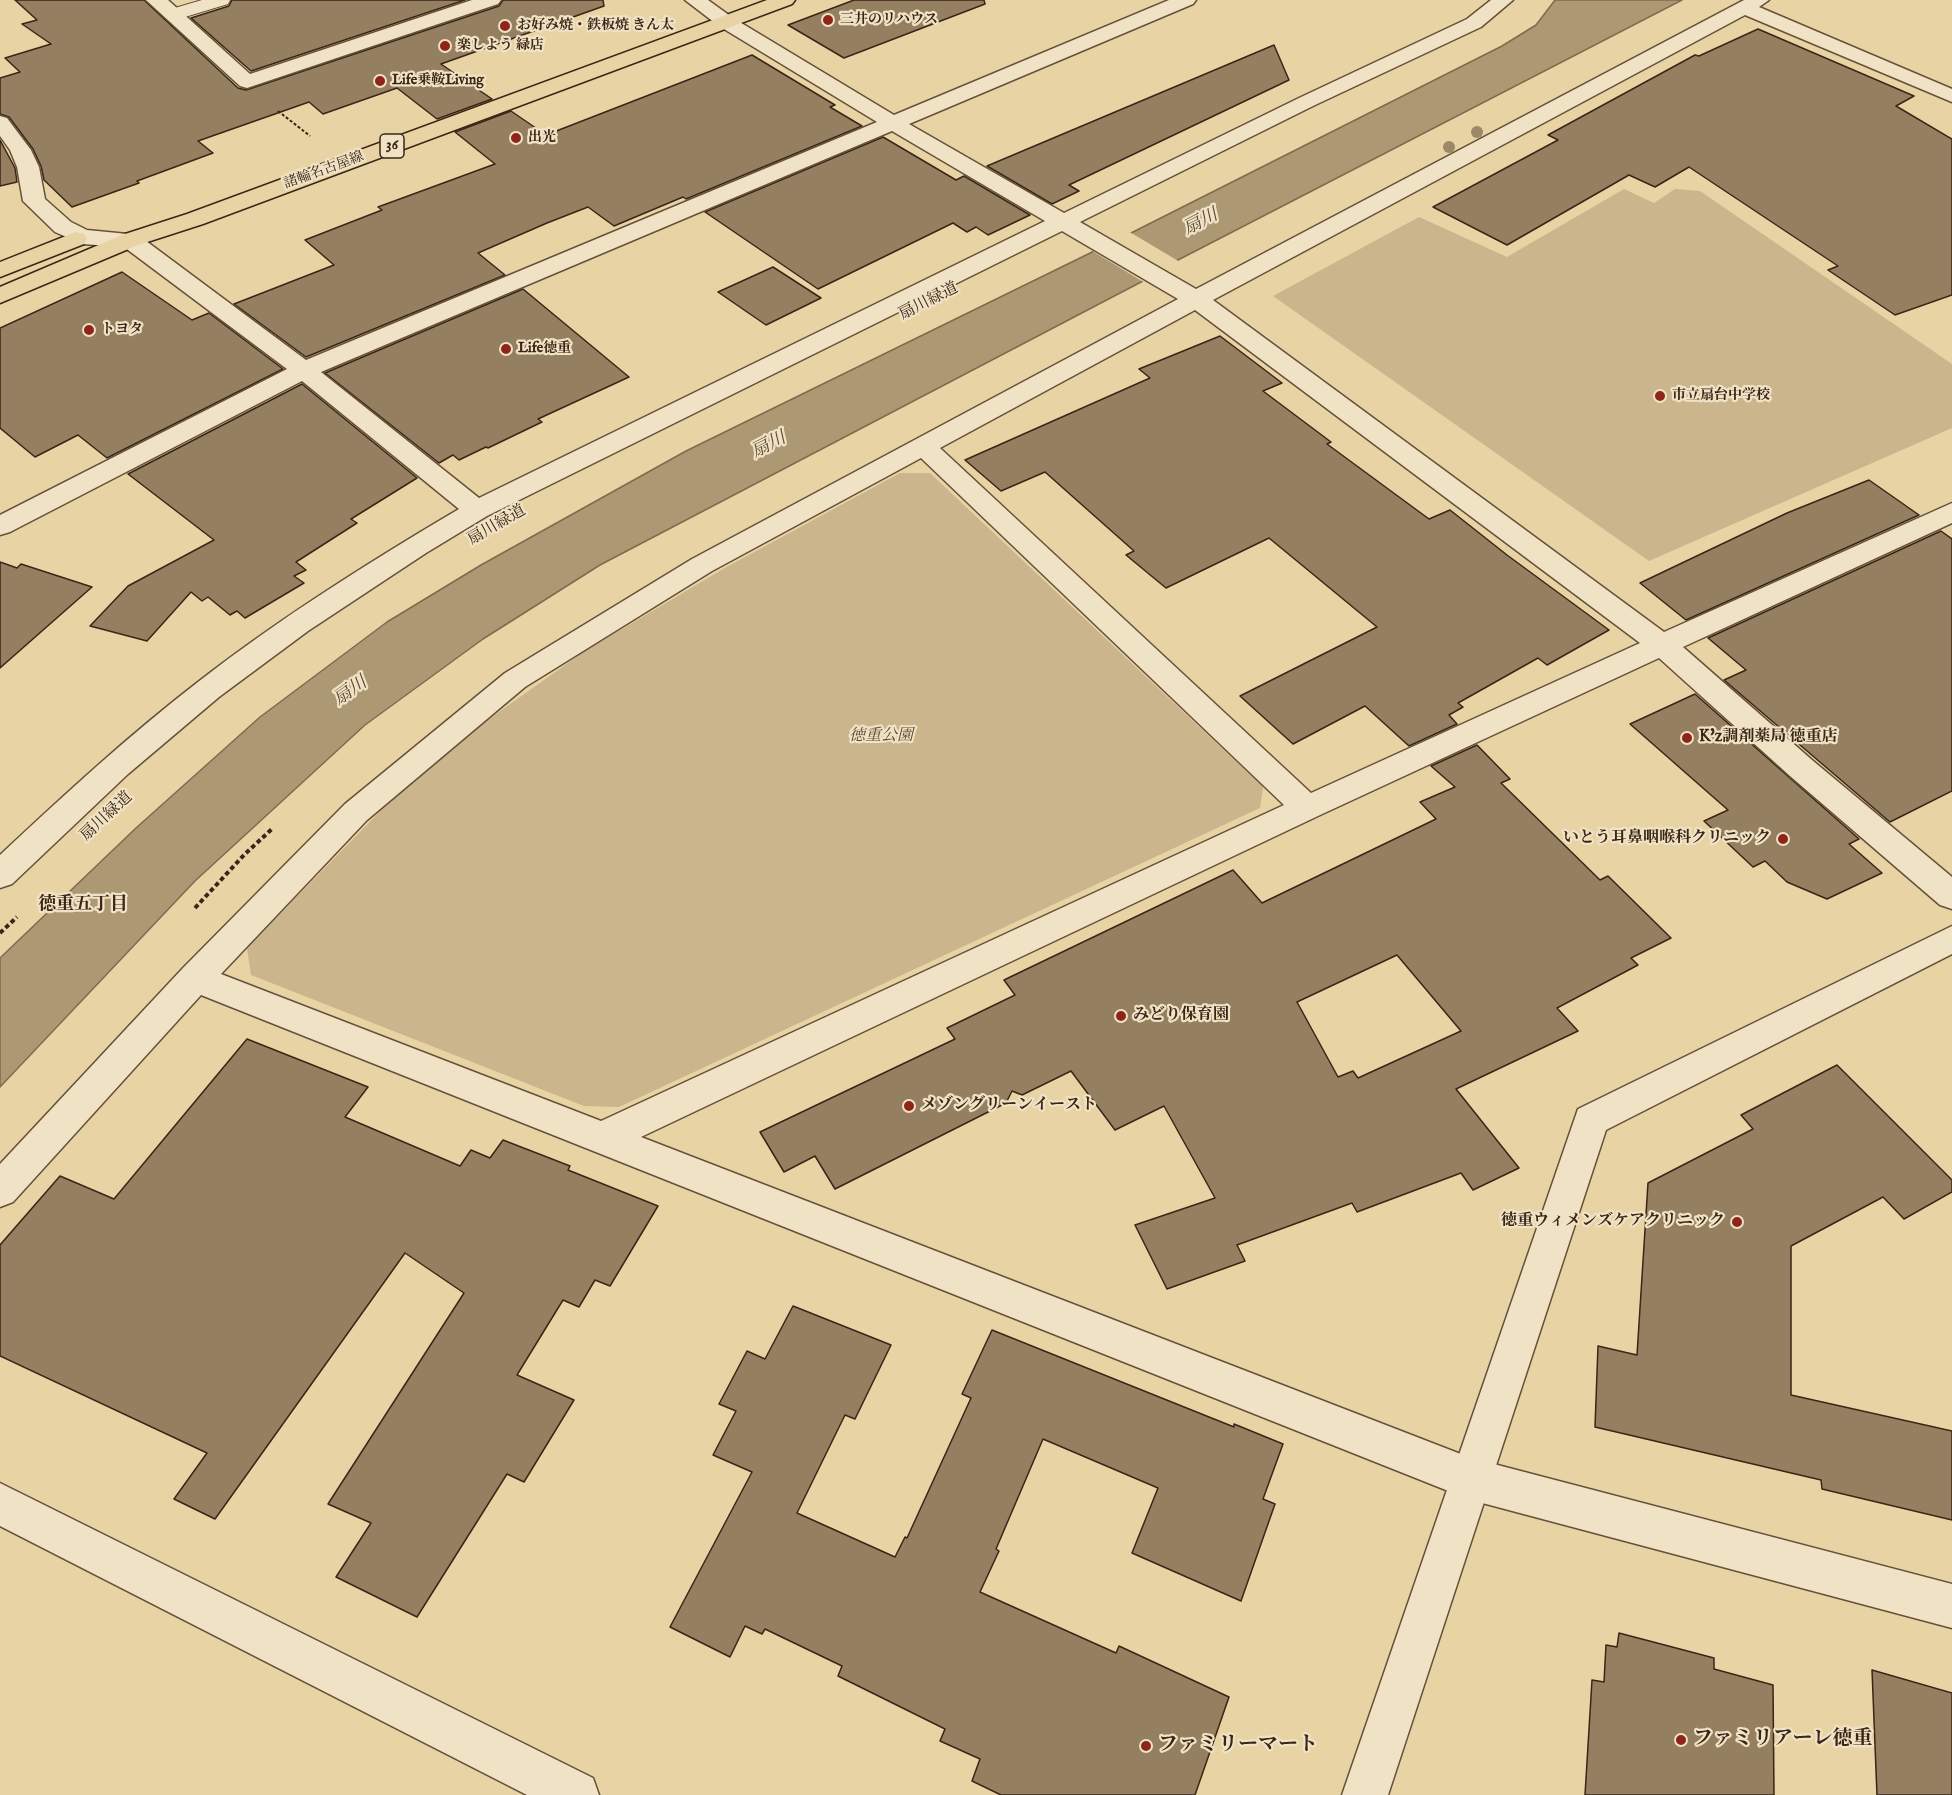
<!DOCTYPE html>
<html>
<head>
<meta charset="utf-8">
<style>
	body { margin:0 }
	canvas { display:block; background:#e8d3a4 }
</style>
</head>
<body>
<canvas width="1952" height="1795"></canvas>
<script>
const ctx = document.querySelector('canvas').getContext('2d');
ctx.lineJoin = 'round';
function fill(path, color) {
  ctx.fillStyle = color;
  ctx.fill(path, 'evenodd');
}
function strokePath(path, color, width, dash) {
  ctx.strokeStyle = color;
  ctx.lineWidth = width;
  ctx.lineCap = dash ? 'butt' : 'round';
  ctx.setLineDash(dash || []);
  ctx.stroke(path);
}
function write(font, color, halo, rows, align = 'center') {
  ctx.font = font + ' "IM FELL English","Noto Serif JP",serif';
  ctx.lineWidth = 4.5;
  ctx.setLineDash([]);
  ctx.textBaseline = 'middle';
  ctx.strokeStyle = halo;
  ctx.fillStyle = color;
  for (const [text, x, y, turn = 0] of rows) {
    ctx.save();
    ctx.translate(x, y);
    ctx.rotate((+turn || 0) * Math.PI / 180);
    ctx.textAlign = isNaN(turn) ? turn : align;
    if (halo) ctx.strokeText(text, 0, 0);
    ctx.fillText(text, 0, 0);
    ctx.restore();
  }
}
const green = new Path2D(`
	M 1624,189 L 1654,203 L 1675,189 L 1700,191 L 1952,364 L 1952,428 L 1649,561 L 1273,296 L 1419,217 L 1507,257 Z
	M 900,473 L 930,473 L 1263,787 L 1260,808 L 619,1107 L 584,1106 L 251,975 L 247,948 L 393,798 L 482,724 L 582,653 L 723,569 Z`);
const water = new Path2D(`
	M 1555,0 L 1682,0 L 1178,260 L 1143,281 L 600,565 L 483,639 L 365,725 L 195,881 L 0,1087 L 0,958 L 136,828 L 260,717 L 387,622 L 481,565 L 686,451 L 1131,233 L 1502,46 L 1536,25 Z`);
const pier = new Path2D(`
	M 1128,231 L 1180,262 L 1145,283 L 1089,249 Z`);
const building = new Path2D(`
	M 15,0 L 144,0 L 238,88 L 246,90 L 499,6 L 503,0 L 603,0 L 604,6 L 441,64 L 492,99 L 437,119 L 397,88 L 323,114 L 309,102 L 198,141 L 213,153 L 137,181 L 139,183 L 72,207 L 44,180 L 41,166 L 33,149 L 9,117 L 0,114 L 0,78 L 20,72 L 5,58 L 51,44 L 22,24 L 37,20 Z
	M 232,0 L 465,0 L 251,71 L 191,18 L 229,6 Z
	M 854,0 L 984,0 L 985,4 L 844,58 L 788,25 Z
	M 1758,29 L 1914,96 L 1896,106 L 1952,139 L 1952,295 L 1895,315 L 1828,270 L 1838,266 L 1689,167 L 1655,187 L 1629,175 L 1507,245 L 1433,207 L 1558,140 L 1548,135 L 1695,55 L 1699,56 Z
	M 1274,45 L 1289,80 L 1069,185 L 1079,191 L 1052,204 L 987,166 Z
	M 752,55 L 835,105 L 830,107 L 862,126 L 686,199 L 683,197 L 614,226 L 588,207 L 547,223 L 478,253 L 505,275 L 306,357 L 234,304 L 334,265 L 305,240 L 382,210 L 378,207 L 495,164 L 455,132 L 511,111 L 546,135 Z
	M 883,137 L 956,180 L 964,176 L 1030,215 L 988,235 L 976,227 L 967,232 L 953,223 L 818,289 L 705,212 Z
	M 0,140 L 15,168 L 17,182 L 0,186 Z
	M 773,267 L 821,298 L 766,325 L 718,292 Z
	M 122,272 L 192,320 L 209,313 L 283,369 L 107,458 L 78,435 L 35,457 L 0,428 L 0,328 Z
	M 523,289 L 629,377 L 538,419 L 542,422 L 488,448 L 486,447 L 459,460 L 453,455 L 439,463 L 325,373 Z
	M 1220,336 L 1282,383 L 1263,391 L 1331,442 L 1327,444 L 1429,519 L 1450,510 L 1507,555 L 1609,630 L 1547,665 L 1538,658 L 1458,703 L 1463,707 L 1449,715 L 1457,724 L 1409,746 L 1365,706 L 1293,744 L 1240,696 L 1377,627 L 1269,538 L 1166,588 L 1126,555 L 1134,551 L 1045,472 L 1001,491 L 965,460 L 1150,378 L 1139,369 Z
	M 302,384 L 417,478 L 351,519 L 357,523 L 296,562 L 306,570 L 294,576 L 304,583 L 245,618 L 237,611 L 230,615 L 208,597 L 202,601 L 191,592 L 147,641 L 90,626 L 128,586 L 214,540 L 128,474 Z
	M 1869,480 L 1919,515 L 1686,620 L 1640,583 L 1787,513 Z
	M 1941,531 L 1952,539 L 1952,791 L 1890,822 L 1724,680 L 1746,670 L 1708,638 Z
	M 0,562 L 17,568 L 21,564 L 92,587 L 0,668 Z
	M 1695,694 L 1859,839 L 1849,844 L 1882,873 L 1827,899 L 1787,882 L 1765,861 L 1753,867 L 1704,821 L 1728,810 L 1630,724 Z
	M 1477,745 L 1510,779 L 1501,783 L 1600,880 L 1608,876 L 1671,938 L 1631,958 L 1638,965 L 1557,1008 L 1578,1031 L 1456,1089 L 1519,1168 L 1473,1190 L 1461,1173 L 1357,1212 L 1352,1203 L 1237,1245 L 1245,1261 L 1167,1289 L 1135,1225 L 1215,1198 L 1164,1106 L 1115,1130 L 1071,1071 L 1022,1095 L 1012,1091 L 1006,1103 L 835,1189 L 815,1156 L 784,1172 L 760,1132 L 955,1039 L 947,1028 L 1015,995 L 1004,980 L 1233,870 L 1262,903 L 1436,819 L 1420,802 L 1455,787 L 1431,766 ZM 1397,955 L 1461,1031 L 1358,1078 L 1353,1071 L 1338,1077 L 1297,1002 Z
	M 247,1039 L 368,1087 L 345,1117 L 460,1166 L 471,1150 L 490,1158 L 503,1140 L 570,1166 L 568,1170 L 658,1206 L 610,1286 L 595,1280 L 579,1307 L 563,1300 L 517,1375 L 574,1400 L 524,1482 L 507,1474 L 417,1617 L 336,1577 L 371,1523 L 328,1504 L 464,1293 L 405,1253 L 215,1519 L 174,1499 L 207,1453 L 0,1356 L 0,1245 L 60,1176 L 114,1199 Z
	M 1837,1065 L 1952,1180 L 1952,1192 L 1904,1219 L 1883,1197 L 1791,1246 L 1791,1395 L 1952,1431 L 1952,1520 L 1822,1489 L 1821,1480 L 1595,1427 L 1598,1346 L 1637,1355 L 1648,1183 L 1753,1129 L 1741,1115 Z
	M 793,1306 L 891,1345 L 855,1419 L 845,1415 L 797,1513 L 895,1557 L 905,1537 L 907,1538 L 971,1398 L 962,1394 L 992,1330 L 1234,1427 L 1234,1424 L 1283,1444 L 1263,1499 L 1275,1504 L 1241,1601 L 1132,1553 L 1158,1488 L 1043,1439 L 996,1549 L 999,1551 L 980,1592 L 1116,1653 L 1119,1646 L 1229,1697 L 1195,1795 L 1001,1795 L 972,1781 L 980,1759 L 940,1741 L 945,1729 L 838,1676 L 842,1666 L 765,1629 L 762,1634 L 745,1626 L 730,1657 L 670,1627 L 752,1472 L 713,1455 L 736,1411 L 719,1404 L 747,1351 L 765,1359 Z
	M 1619,1633 L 1714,1658 L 1714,1669 L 1773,1685 L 1774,1795 L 1585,1795 L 1592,1680 L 1604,1682 L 1606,1645 L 1617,1647 Z
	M 1872,1670 L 1952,1693 L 1952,1795 L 1877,1795 Z`);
const pathFar1 = new Path2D(`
	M 278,111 L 310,136`);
const path = new Path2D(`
	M 195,908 L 245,854 L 273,828
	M 0,933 L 17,917`);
const service = new Path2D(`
	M 202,0 L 230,0 L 228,4 L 175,20 L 168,18 L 166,14 L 168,10 Z`);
const minor = new Path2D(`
	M 146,0 L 168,0 L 250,74 L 472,0 L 501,0 L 498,4 L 247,88 L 240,86 Z
	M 685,0 L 708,0 L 733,18 L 894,115 L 1169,0 L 1196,0 L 1193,4 L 909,124 L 1064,213 L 1299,98 L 1467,19 L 1491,0 L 1513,0 L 1481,27 L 1313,106 L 1080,222 L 1196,289 L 1744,0 L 1769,0 L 1759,7 L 1952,89 L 1952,102 L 1745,15 L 1213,300 L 1664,632 L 1952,503 L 1952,523 L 1683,647 L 1812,760 L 1952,877 L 1952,909 L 1940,905 L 1790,776 L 1659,658 L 1318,816 L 641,1137 L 1471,1458 L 1952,1584 L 1952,1628 L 1471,1500 L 201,995 L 13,1202 L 0,1207 L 0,1164 L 183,968 L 345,804 L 505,673 L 692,559 L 1178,299 L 1062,231 L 487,516 L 426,553 L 308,631 L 219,697 L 128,774 L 12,884 L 0,888 L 0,855 C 64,795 128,736 198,682 C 280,618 369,562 459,509 L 302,381 L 10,532 L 0,535 L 0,515 L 287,369 L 124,247 L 82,244 L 55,232 L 23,201 L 17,167 L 10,150 L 0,136 L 0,116 L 7,118 L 31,150 L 39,167 L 45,199 L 71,222 L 87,230 L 138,235 L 306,360 L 877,122 L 719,26 ZM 892,131 L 1045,221 L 479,498 L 321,372 ZM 1195,310 L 1640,643 L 1311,793 L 940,448 ZM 921,458 L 1284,805 L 601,1121 L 221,974 L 367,820 L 525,687 L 712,571 Z`);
const tertiary = new Path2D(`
	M 1952,926 L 1952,954 L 1606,1130 L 1388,1795 L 1342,1795 L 1578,1109 Z
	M 0,1483 L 593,1778 L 599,1795 L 527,1795 L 0,1526 Z`);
const primary = new Path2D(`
	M 767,0 L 795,0 L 792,4 L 203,224 L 138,245 L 0,303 L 0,287 L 122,235 L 187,214 Z
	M 76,232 L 84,234 L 87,239 L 84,244 L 0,277 L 0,262 Z`);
const trees = [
	[1477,132],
	[1449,147]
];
const markers = [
	[828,20,6,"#8f2418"],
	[505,26,6,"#8f2418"],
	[445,46,6,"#8f2418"],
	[380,81,6,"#8f2418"],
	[516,138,6,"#8f2418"],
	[89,330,6,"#8f2418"],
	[506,349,6,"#8f2418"],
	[1660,396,6,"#8f2418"],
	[1687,738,6,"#8f2418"],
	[1783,839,6,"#8f2418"],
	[1121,1016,6,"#8f2418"],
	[909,1106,6,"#8f2418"],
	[1737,1222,6,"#8f2418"],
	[1681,1740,6,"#8f2418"],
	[1146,1746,6,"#8f2418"]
];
const farPoinames = [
	["三井のリハウス",840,20],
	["お好み焼・鉄板焼 きん太",517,26],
	["楽しよう 緑店",457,46],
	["Life乗鞍Living",392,81],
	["出光",528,138],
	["トヨタ",101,330],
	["Life徳重",518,349],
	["市立扇台中学校",1672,396]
];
const farStreetnames = [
	["諸輪名古屋線",324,171,-20]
];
const shields = [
	[392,146,24]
];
const shieldNames = [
	["36",392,146]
];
const streetNames = [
	["扇川緑道",929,302,-27],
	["扇川緑道",497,526,-30],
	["扇川緑道",107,817,-43]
];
const parkNames = [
	["徳重公園",881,737]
];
const poiNames = [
	["K'z調剤薬局 徳重店",1699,738],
	["いとう耳鼻咽喉科クリニック",1771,839,"right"],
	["みどり保育園",1133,1016],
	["メゾングリーンイースト",921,1106],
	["徳重ウィメンズケアクリニック",1725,1222,"right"]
];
const waterNames = [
	["扇川",1201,223,-27],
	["扇川",769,446,-27],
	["扇川",351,692,-35]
];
const neighbourhoodNames = [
	["徳重五丁目",83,905]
];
const nearPoinames = [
	["ファミリアーレ徳重",1693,1740],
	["ファミリーマート",1158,1746]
];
fill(green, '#cab58c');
fill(water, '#ad9874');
strokePath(water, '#7f6a4e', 1.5);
fill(pier, '#e8d3a4');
fill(building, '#947f60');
strokePath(building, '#3a2516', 1.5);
strokePath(service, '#66503a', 2);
strokePath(minor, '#66503a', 3);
strokePath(tertiary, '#66503a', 3);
strokePath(primary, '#3a2516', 3);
strokePath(pathFar1, '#3a2516', 2, [3, 2]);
strokePath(path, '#3a2516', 4, [4.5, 3]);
fill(service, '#f0e2c4');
fill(minor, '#f0e2c4');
fill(tertiary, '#f0e2c4');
fill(primary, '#e8d3a4');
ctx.fillStyle = '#9c8766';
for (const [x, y] of trees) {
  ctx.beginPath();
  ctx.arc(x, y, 6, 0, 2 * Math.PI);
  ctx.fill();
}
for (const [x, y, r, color] of markers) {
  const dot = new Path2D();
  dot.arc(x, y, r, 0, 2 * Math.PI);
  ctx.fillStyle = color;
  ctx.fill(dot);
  strokePath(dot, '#f0e2c4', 2);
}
write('bold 14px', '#3a2516', '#f0e2c4', farPoinames, 'left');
write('14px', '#3a2516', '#f0e2c4', farStreetnames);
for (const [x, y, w] of shields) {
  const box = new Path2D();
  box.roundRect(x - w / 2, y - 12, w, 24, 4.5);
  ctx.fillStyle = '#f0e2c4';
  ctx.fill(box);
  strokePath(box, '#3a2516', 1.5);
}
write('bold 15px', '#3a2516', null, shieldNames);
write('16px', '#3a2516', '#f0e2c4', streetNames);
write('italic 16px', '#5e4934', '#f0e2c4', parkNames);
write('bold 16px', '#3a2516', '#f0e2c4', poiNames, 'left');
write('italic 18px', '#5c4832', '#f0e2c4', waterNames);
write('bold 18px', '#3a2516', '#f0e2c4', neighbourhoodNames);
write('bold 20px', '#3a2516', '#f0e2c4', nearPoinames, 'left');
</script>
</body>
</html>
